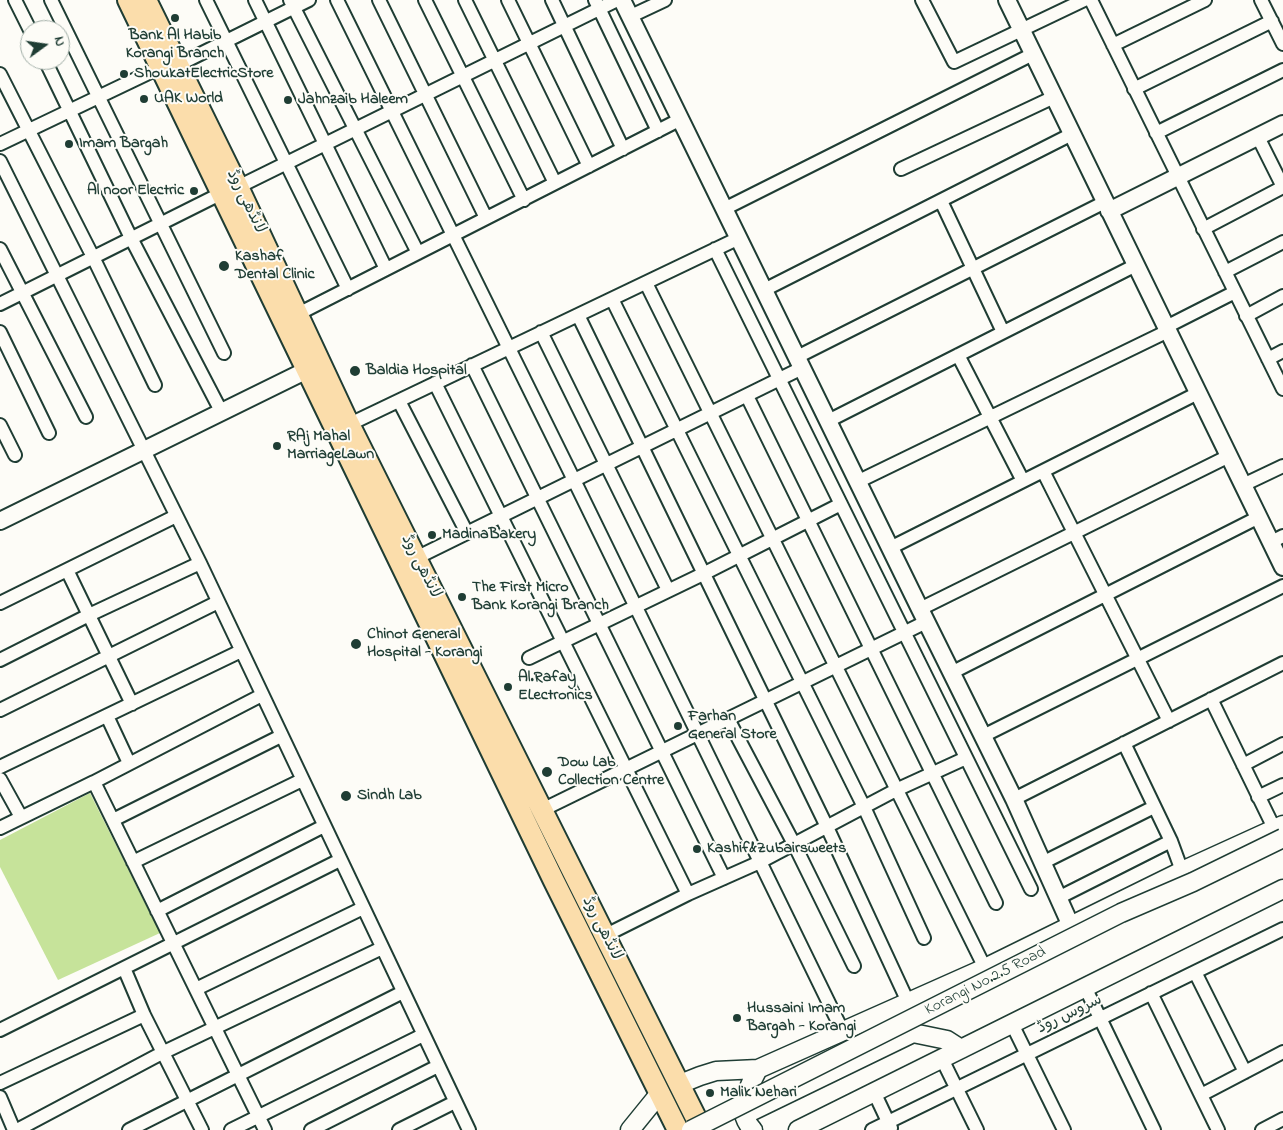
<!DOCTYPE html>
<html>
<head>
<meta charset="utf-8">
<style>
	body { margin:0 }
	#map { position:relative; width:1283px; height:1130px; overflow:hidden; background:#fdfcf7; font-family:"Indie Flower",sans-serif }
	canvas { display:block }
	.north { position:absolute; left:20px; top:20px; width:50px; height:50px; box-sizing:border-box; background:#fdfcf7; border:1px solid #a4b0a9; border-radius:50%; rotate:76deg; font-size:14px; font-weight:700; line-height:20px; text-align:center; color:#1f3d34 }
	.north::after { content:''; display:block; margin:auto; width:18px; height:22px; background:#1f3d34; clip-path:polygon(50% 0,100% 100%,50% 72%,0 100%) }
</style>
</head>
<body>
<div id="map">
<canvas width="1283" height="1130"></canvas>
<div class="north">N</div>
</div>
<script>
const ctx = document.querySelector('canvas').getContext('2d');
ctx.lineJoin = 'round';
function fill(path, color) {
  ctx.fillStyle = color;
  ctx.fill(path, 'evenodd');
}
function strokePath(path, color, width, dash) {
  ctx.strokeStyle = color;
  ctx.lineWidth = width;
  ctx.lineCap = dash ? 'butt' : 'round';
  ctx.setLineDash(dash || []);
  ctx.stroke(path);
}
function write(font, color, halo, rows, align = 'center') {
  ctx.font = font + ' "Indie Flower","Playpen Sans Arabic",sans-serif';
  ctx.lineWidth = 4;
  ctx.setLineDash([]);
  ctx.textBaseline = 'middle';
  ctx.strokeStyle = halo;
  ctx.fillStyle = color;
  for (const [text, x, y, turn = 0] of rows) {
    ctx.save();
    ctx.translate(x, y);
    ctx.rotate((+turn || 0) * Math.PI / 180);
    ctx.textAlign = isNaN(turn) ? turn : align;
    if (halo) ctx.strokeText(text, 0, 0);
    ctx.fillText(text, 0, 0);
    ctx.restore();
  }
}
const green = new Path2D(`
	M 90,793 L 160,933 L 58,980 L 0,867 L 0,840 Z`);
const minor = new Path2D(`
	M 15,0 L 30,30
	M 51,0 L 224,353
	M 206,0 L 348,289
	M 255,0 L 386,269
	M 290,0 L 418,253
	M 337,0 L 574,480 L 843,1032
	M 379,0 L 486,218
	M 425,0 L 524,200
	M 465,0 L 555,183
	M 508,0 L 589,166
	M 552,0 L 623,149
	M 595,0 L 658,131
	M 922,0 L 954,62 L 1084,0
	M 1091,0 L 1283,389
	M 1261,0 L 1283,44
	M 631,16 L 665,0
	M 1113,45 L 1205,0
	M 45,60 L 131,238 L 221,411
	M 178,65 L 309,0
	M 0,74 L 93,257 L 155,385
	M 1134,89 L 1272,21
	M 1156,133 L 1283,70
	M 1258,137 L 1283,187
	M 0,144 L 161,67
	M 0,161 L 200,563 L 469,1130
	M 901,169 L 1054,97
	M 238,187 L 617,0
	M 941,201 L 1003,332
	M 724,209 L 1033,54
	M 1203,229 L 1283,187
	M 0,249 L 86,417
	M 715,249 L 1031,889
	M 1225,272 L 1283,242
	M 646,283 L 985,968
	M 764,290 L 1072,134
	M 612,299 L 864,807 L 924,938
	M 0,304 L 222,193
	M 298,314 L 681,119
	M 578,315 L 827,827 L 908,1002
	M 1246,316 L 1283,296
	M 1166,327 L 1235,292
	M 0,332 L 49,433
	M 541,332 L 668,590
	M 958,355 L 1023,481
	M 797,357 L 1105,202
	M 1268,359 L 1283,351
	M 472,365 L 724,878
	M 435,383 L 688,894 L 604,936
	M 747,396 L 996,903
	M 399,401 L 467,533
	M 828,421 L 1136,265
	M 350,424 L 739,238
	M 0,425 L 15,455
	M 1043,471 L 1169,721
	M 857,482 L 1168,331
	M 1243,485 L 1283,466
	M 1271,542 L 1283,536
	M 890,548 L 1198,393
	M 416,558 L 802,368
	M 67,570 L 132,704
	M 0,603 L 176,516
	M 920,609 L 1229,456
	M 529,658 L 703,574 L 841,504
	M 0,660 L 89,615 L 200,563
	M 951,673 L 1259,517
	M 1211,699 L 1274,828
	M 0,710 L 218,602
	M 107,716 L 129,763
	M 728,719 L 794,844 L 854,966
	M 983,736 L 1283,586
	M 1124,743 L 1171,841 L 1182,871
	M 1243,765 L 1283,744
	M 0,767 L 241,651
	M 0,779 L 21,817
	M 94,782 L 265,1130
	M 1258,797 L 1283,785
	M 1014,799 L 1283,663
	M 542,810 L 926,622
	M 113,820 L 281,736
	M 0,828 L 94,782 L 262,695
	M 133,862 L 302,780
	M 1042,863 L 1154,807
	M 688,894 L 760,862 L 896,790 L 966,758
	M 1058,898 L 1171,841
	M 157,911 L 324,826
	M 124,968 L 144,1015 L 202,1130
	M 1195,972 L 1245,1072
	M 1085,987 L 1154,1130
	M 196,989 L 363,908
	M 1151,993 L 1218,1130
	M 1012,1024 L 1064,1130
	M 0,1030 L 340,860
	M 942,1059 L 977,1130
	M 0,1083 L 144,1015
	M 874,1092 L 891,1128
	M 1201,1095 L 1283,1052
	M 0,1097 L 14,1130
	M 17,1130 L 162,1053 L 382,948
	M 129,1130 L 403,992
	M 231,1130 L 423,1035
	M 311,1130 L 438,1066
	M 399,1130 L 455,1102
	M 872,1130 L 1283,929
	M 1262,1130 L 1283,1119`);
const tertiary = new Path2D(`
	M 622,0 L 920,609 L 1014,799 L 1071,926
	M 1007,0 L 1283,567
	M 1109,211 L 1283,124
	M 0,521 L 307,370`);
const secondary = new Path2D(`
	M 680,1084 L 700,1076 L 716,1071 L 758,1069 L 985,968 L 1182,871 L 1283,825
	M 744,1115 L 913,1033 L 947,1040 L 961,1049
	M 630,1130 L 660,1093
	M 753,1130 C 734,1111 748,1089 758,1069
	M 798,1130 L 1283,889`);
const primary = new Path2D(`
	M 128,0 L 554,881 L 678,1130
	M 146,0 L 238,187 L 346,418 L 702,1130`);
const secondaryBridge = new Path2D(`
	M 691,1130 L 1121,913 L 1193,882 L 1283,838`);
const markers = [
	[175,18,5,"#1f3d34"],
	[124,74,5,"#1f3d34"],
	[144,99,5,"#1f3d34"],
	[288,100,5,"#1f3d34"],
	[69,144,5,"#1f3d34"],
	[194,191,5,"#1f3d34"],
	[224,266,6,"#1f3d34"],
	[355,371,6,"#1f3d34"],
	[277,446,5,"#1f3d34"],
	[432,535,5,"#1f3d34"],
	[462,597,5,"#1f3d34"],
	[356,644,6,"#1f3d34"],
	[508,687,5,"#1f3d34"],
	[678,726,5,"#1f3d34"],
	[547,772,6,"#1f3d34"],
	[346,796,6,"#1f3d34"],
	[697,849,5,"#1f3d34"],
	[737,1018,5,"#1f3d34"],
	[710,1093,5,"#1f3d34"]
];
const poiNames = [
	["Bank Al Habib",175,36,"center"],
	["Korangi Branch",175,54,"center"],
	["ShoukatElectricStore",134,74],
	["UAK World",154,99],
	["Jahnzaib Haleem",298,100],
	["Imam Bargah",79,144],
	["Al noor Electric",184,191,"right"],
	["Kashaf",235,257],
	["Dental Clinic",235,275],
	["Baldia Hospital",366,371],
	["RAj Mahal",287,437],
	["MarriageLawn",287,455],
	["MadinaBakery",442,535],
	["The First Micro",472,588],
	["Bank Korangi Branch",472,606],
	["Chinot General",367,635],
	["Hospital - Korangi",367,653],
	["Al.Rafay",518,678],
	["ELectronics",518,696],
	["Farhan",688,717],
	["General Store",688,735],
	["Dow Lab",558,763],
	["Collection Centre",558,781],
	["Sindh Lab",357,796],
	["Kashif&Zubairsweets",707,849],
	["Hussaini Imam",747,1009],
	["Bargah - Korangi",747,1027],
	["Malik Nehari",720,1093]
];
const streetNames = [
	["لانڈھی روڈ",245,202,64],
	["لانڈھی روڈ",420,567,63],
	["لانڈھی روڈ",601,929,63],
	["Korangi No.2.5 Road",986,982,-27],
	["سروس روڈ",1070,1015,-26]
];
fill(green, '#c6e39a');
strokePath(minor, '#1f3d34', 16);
strokePath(tertiary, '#1f3d34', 20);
strokePath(secondary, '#1f3d34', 21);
strokePath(primary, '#1f3d34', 24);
strokePath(minor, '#fdfcf7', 12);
strokePath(tertiary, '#fdfcf7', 16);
strokePath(secondary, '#fdfcf7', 18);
strokePath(primary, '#fbddab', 20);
strokePath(secondaryBridge, '#1f3d34', 21, []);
strokePath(secondaryBridge, '#fdfcf7', 18);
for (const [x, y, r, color] of markers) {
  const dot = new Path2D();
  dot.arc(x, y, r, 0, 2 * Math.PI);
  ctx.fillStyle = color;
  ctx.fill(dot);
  strokePath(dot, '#fdfcf7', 2);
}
write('bold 16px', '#1f3d34', '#fdfcf7', poiNames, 'left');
write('16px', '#1f3d34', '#fdfcf7', streetNames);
</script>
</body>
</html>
